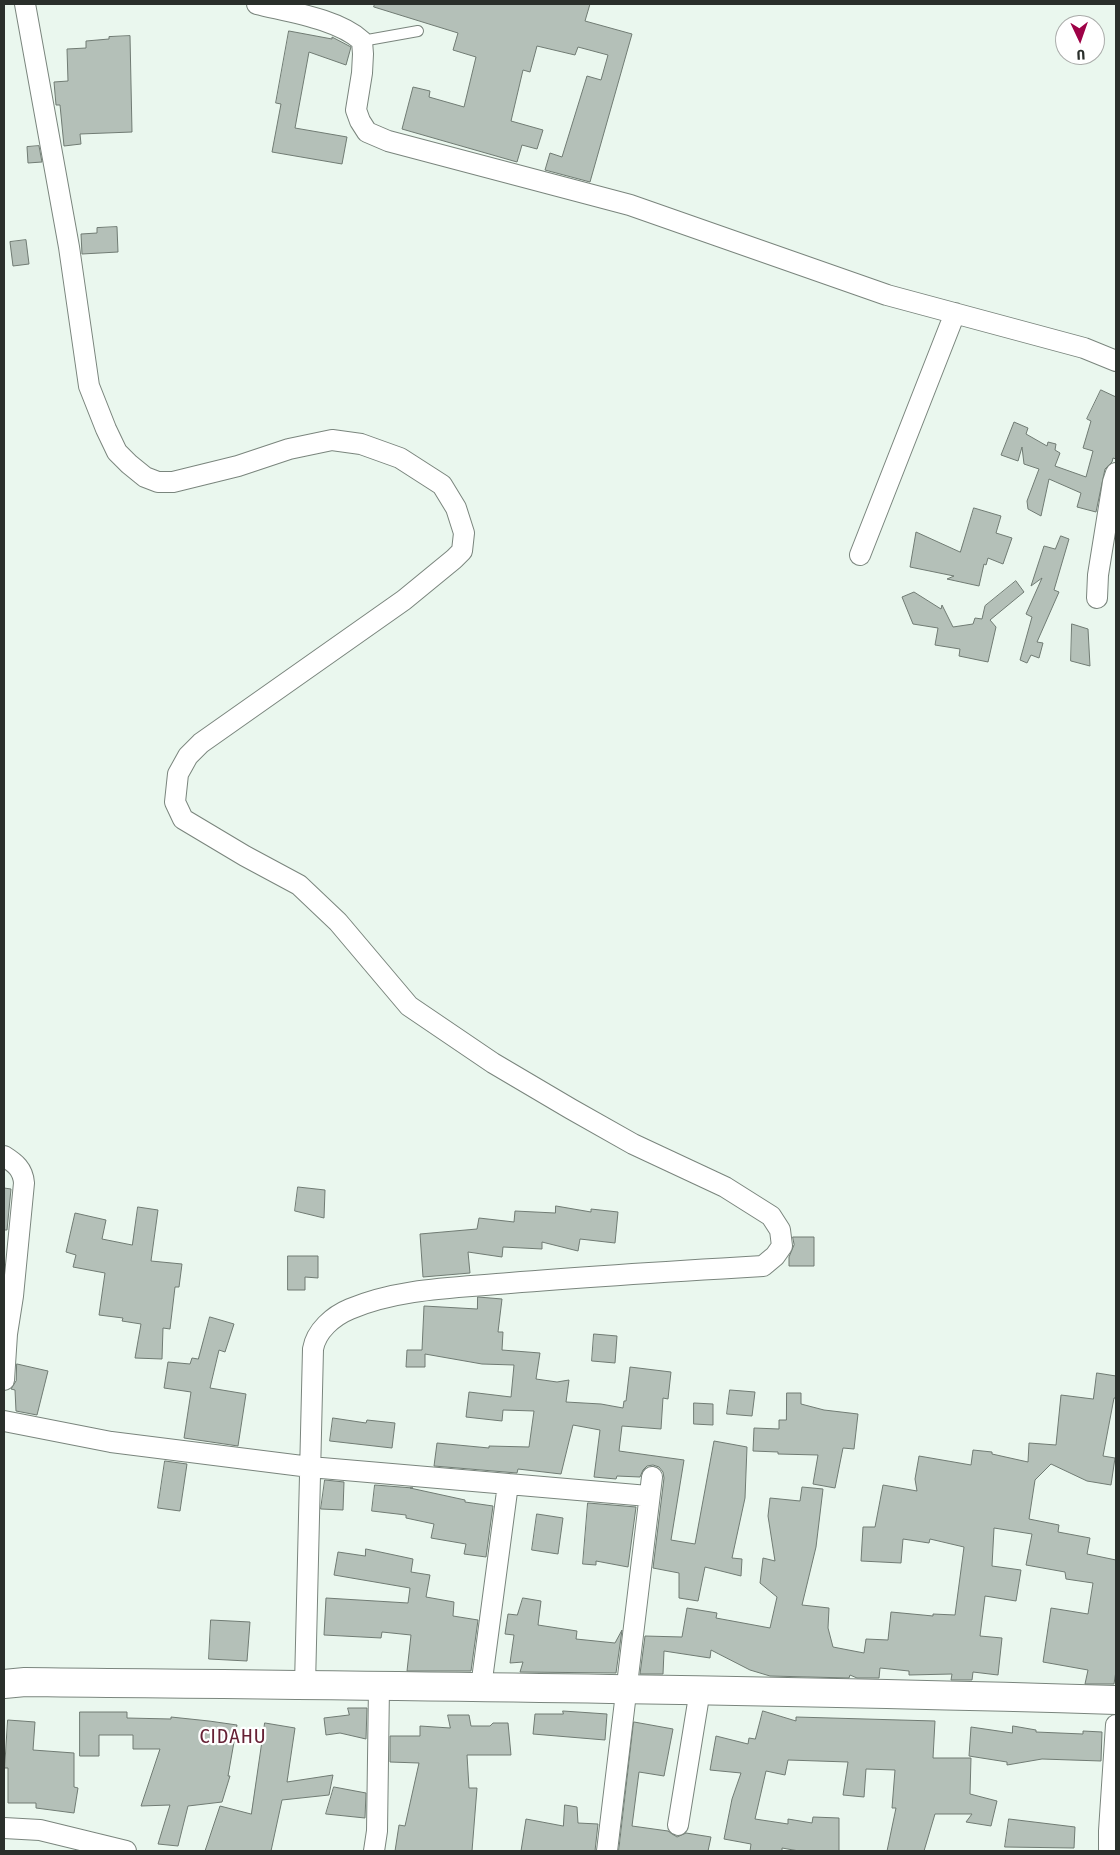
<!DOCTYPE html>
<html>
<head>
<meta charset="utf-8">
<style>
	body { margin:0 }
	#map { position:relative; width:1120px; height:1855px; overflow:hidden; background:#eaf7ee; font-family:"Fira Sans Condensed",sans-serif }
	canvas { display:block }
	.frame { position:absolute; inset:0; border:5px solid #2a2f2b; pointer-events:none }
	.north { position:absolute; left:1055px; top:15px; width:50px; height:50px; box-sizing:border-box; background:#fff; border:1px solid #aaacaa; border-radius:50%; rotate:177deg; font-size:14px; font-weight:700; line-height:20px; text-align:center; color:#2a2f2b }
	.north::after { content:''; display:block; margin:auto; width:18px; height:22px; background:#9e0247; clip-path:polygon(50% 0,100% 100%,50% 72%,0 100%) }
</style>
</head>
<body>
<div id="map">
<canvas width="1120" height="1855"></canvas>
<div class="frame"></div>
<div class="north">U</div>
</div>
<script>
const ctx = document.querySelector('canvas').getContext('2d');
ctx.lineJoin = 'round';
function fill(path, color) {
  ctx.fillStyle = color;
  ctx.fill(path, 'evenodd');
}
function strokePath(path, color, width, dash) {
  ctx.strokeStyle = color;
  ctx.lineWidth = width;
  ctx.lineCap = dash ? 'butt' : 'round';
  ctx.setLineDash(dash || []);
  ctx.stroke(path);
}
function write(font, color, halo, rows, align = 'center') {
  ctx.font = font + ' "Fira Sans Condensed",sans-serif';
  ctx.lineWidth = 4.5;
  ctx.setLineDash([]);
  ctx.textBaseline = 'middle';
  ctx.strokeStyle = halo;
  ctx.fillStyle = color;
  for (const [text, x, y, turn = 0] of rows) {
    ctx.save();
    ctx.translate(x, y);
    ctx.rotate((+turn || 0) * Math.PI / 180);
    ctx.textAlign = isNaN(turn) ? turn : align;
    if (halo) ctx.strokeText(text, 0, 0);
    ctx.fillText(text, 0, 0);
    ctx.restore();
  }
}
const building = new Path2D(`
	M 375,4 L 590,4 L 585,21 L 632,34 L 590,182 L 545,170 L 550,153 L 562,157 L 587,76 L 601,80 L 608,55 L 578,47 L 575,55 L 537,46 L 530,72 L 523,70 L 511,121 L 543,130 L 537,149 L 522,145 L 517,162 L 402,129 L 413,87 L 430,91 L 429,97 L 464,107 L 476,57 L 453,50 L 458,33 L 374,7 Z
	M 289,31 L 332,39 L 332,37 L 351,47 L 346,65 L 309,52 L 295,128 L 347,137 L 342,164 L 272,152 L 281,104 L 276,103 Z
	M 130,36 L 132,132 L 80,134 L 81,144 L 64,146 L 60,105 L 56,105 L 54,82 L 68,81 L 67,49 L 86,48 L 86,41 L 109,39 L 109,37 Z
	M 39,146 L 42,162 L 28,163 L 27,147 Z
	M 117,227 L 118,252 L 82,254 L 81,234 L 97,233 L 97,228 Z
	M 26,240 L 29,264 L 13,266 L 10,242 Z
	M 1101,390 L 1116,397 L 1116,459 L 1113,458 L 1112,462 L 1105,469 L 1096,512 L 1077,507 L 1081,493 L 1049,479 L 1041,516 L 1028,509 L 1027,501 L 1039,469 L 1024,464 L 1022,447 L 1018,461 L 1001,455 L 1014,422 L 1028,428 L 1026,434 L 1047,446 L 1048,442 L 1056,444 L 1055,450 L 1060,453 L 1055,466 L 1086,477 L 1093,451 L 1083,448 L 1091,421 L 1087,419 Z
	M 974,508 L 1001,516 L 996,533 L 1012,538 L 1003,564 L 988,558 L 986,565 L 984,564 L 979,586 L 947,579 L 954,576 L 910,567 L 916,532 L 960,552 Z
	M 1061,536 L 1069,539 L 1054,590 L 1059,592 L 1037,642 L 1043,643 L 1039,658 L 1031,655 L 1027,663 L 1020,660 L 1032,617 L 1026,614 L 1042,578 L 1031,586 L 1044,546 L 1055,549 Z
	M 1016,581 L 1024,592 L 990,620 L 996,627 L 988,662 L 959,656 L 960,649 L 935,645 L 938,628 L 913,624 L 902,597 L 914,592 L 941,609 L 942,605 L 953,627 L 973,624 L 975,618 L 982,619 L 985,606 Z
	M 1072,624 L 1088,629 L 1090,666 L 1071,661 Z
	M 298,1187 L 325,1190 L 324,1218 L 295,1211 Z
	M 4,1188 L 11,1189 L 7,1230 L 4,1230 Z
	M 556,1206 L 591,1212 L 591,1209 L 618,1212 L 615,1243 L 580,1239 L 578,1251 L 542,1242 L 542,1249 L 503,1247 L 502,1257 L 468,1252 L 470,1273 L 423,1277 L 420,1234 L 477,1229 L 479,1218 L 514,1222 L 515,1211 L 555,1213 Z
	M 138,1207 L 158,1210 L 151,1261 L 182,1264 L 179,1287 L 175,1287 L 170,1329 L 163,1328 L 162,1359 L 135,1358 L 141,1324 L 122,1321 L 123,1318 L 99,1315 L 105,1273 L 73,1267 L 76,1255 L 66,1252 L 75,1213 L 106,1220 L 102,1239 L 132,1245 Z
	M 793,1237 L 814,1237 L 814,1266 L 789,1266 L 789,1257 L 794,1245 Z
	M 288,1256 L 318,1256 L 318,1278 L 305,1277 L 305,1290 L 288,1290 Z
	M 478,1297 L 502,1299 L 498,1332 L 503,1332 L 502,1350 L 540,1353 L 536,1379 L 557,1382 L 569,1380 L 566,1402 L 601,1404 L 623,1408 L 624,1401 L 626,1401 L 630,1367 L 671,1372 L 668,1399 L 663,1398 L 661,1429 L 622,1426 L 619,1451 L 684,1460 L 671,1540 L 695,1544 L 714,1441 L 747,1447 L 745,1498 L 732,1558 L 742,1559 L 741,1576 L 705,1567 L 698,1601 L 679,1598 L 679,1573 L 653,1568 L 664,1478 L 663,1472 L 659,1467 L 653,1465 L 647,1466 L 643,1470 L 640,1477 L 617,1476 L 616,1479 L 594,1477 L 600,1430 L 573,1425 L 561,1474 L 518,1469 L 517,1473 L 434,1466 L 437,1443 L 489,1448 L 489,1446 L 529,1447 L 534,1411 L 503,1410 L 502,1421 L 466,1417 L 469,1392 L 511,1397 L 514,1365 L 482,1364 L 425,1354 L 425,1367 L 406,1367 L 407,1350 L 422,1350 L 424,1306 L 477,1309 Z
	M 210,1317 L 234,1324 L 225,1352 L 219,1350 L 210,1388 L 246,1394 L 238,1446 L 184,1438 L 191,1392 L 164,1388 L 168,1362 L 190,1364 L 192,1358 L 198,1359 Z
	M 594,1334 L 617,1336 L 615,1363 L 592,1361 Z
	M 17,1364 L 48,1371 L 37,1415 L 16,1411 L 15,1390 L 11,1389 L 16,1381 Z
	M 1097,1373 L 1116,1376 L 1116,1398 L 1114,1398 L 1103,1456 L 1115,1458 L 1111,1485 L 1087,1481 L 1051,1464 L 1035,1480 L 1029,1519 L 1059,1525 L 1058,1532 L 1090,1538 L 1087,1554 L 1116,1560 L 1116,1671 L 1114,1684 L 1085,1684 L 1088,1670 L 1043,1662 L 1051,1608 L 1088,1614 L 1093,1583 L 1066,1579 L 1065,1572 L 1026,1565 L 1032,1534 L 994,1528 L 992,1566 L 1021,1570 L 1016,1601 L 985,1596 L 980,1636 L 1002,1638 L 998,1675 L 973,1672 L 972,1680 L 951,1680 L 952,1674 L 909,1675 L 909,1671 L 880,1668 L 879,1678 L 857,1678 L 850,1675 L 849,1678 L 770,1676 L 750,1670 L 711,1650 L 710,1658 L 664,1651 L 663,1674 L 640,1674 L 645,1636 L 682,1637 L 687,1608 L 717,1613 L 716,1618 L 770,1628 L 777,1597 L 760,1583 L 763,1558 L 775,1561 L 768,1516 L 770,1498 L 800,1501 L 802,1487 L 823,1489 L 816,1547 L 802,1605 L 829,1608 L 828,1628 L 833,1647 L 864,1653 L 866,1639 L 888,1640 L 891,1612 L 933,1616 L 933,1614 L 955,1615 L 964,1547 L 930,1539 L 929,1543 L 903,1539 L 901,1563 L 861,1561 L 863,1527 L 875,1527 L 883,1485 L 917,1491 L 915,1479 L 919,1456 L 971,1465 L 973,1450 L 992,1452 L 992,1454 L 1028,1462 L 1029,1443 L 1056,1445 L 1061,1395 L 1093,1399 Z
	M 730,1390 L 755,1392 L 752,1416 L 727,1414 Z
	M 787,1393 L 801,1393 L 801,1404 L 824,1410 L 858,1414 L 854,1449 L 843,1448 L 835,1488 L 813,1484 L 818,1455 L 778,1454 L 778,1452 L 753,1451 L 754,1428 L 779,1429 L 779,1420 L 786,1420 Z
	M 694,1403 L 713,1404 L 713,1425 L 694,1424 Z
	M 333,1418 L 366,1423 L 367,1420 L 395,1423 L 392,1448 L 330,1441 Z
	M 165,1461 L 187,1464 L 180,1511 L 158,1508 Z
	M 325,1480 L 344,1482 L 343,1510 L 321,1509 Z
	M 375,1485 L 413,1488 L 410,1488 L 465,1500 L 465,1502 L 493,1506 L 486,1557 L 464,1554 L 466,1544 L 431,1538 L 434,1524 L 406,1518 L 406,1515 L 372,1511 Z
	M 588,1503 L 636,1507 L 628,1567 L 596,1561 L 596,1565 L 583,1564 Z
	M 537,1514 L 563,1518 L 558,1554 L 532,1550 Z
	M 366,1549 L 413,1559 L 411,1572 L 430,1575 L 426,1597 L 454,1602 L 453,1616 L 478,1620 L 471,1671 L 407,1671 L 411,1635 L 382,1632 L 381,1638 L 324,1635 L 326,1598 L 408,1603 L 410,1588 L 334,1575 L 338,1552 L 365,1556 Z
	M 523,1598 L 541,1601 L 538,1625 L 577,1631 L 576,1639 L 615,1643 L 622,1630 L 616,1673 L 520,1672 L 523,1662 L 510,1663 L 514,1635 L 505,1634 L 508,1614 L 517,1615 Z
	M 211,1620 L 250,1622 L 247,1661 L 209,1659 Z
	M 348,1708 L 367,1708 L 366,1739 L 340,1733 L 326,1735 L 324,1718 L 349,1715 Z
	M 563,1711 L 607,1714 L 605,1740 L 533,1734 L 535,1714 L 563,1714 Z
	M 763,1711 L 796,1721 L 796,1717 L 935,1721 L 933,1758 L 971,1758 L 970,1794 L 997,1801 L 991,1826 L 966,1822 L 972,1814 L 935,1814 L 924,1851 L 887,1851 L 896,1808 L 892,1808 L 895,1770 L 866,1769 L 864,1797 L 843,1795 L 848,1762 L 788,1760 L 785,1775 L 766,1771 L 755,1819 L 788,1824 L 788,1819 L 812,1823 L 813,1817 L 839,1818 L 839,1851 L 799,1851 L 782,1848 L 782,1851 L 750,1851 L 751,1844 L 724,1839 L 732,1799 L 741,1773 L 710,1770 L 716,1736 L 748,1744 L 749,1738 L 755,1739 Z
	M 80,1712 L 127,1712 L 127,1718 L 171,1719 L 171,1717 L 209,1721 L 237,1725 L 228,1776 L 230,1776 L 222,1802 L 188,1806 L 178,1846 L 158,1844 L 170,1805 L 141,1806 L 160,1749 L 133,1749 L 133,1735 L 99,1735 L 99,1756 L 80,1756 Z
	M 448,1715 L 469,1715 L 471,1726 L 490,1726 L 493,1723 L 508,1723 L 511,1755 L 467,1755 L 469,1788 L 477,1788 L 472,1851 L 395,1851 L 399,1825 L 405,1826 L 419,1763 L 390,1762 L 390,1736 L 420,1736 L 420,1726 L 450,1728 Z
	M 8,1720 L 35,1722 L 33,1750 L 74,1753 L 74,1787 L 78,1788 L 74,1813 L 36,1808 L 36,1803 L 8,1803 L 8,1768 L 5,1768 Z
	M 634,1722 L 673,1729 L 664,1776 L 639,1772 L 632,1826 L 668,1831 L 677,1837 L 686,1833 L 711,1837 L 708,1851 L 619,1851 Z
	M 265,1723 L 295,1728 L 287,1782 L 333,1775 L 329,1795 L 282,1800 L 271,1851 L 205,1851 L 220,1806 L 251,1814 Z
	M 1013,1726 L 1036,1730 L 1036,1732 L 1083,1734 L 1083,1731 L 1102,1732 L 1101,1761 L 1042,1759 L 1007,1765 L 1007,1762 L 969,1756 L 971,1727 L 1012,1733 Z
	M 334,1787 L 366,1793 L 365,1818 L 326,1814 Z
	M 565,1805 L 577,1807 L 578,1823 L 598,1824 L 595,1851 L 521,1851 L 526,1819 L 563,1826 Z
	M 1009,1819 L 1075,1827 L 1074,1848 L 1005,1847 Z`);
const service = new Path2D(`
	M 362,41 L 418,31`);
const minor = new Path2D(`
	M 25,4 L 69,247 L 89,386 L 106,429 L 117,452 L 129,464 L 145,477 L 158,482 L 173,482 L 238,466 L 289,449 L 332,440 L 361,444 L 400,458 L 442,485 L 456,508 L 464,533 L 462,551 L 454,559 L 404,600 L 201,743 L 188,756 L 178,774 L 175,802 L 183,819 L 245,856 L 299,885 L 338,922 L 409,1006 L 493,1063 L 571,1109 L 633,1144 L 725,1187 L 771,1216 L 780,1230 L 782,1246 L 775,1256 L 763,1266 C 678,1271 594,1276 510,1283 C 456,1288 400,1288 350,1309 C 333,1316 316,1331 313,1349 L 305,1685
	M 257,4 C 289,12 338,19 362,41 L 363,54 L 362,73 L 356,110 L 360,121 L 367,132 L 388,141 L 630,205 L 887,295 L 1084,348 L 1116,361
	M 860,555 L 955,313
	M 1097,598 L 1098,575 L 1113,482 L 1116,473
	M 4,1156 C 15,1163 23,1169 24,1183 L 13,1296 L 7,1334 L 4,1380
	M 4,1421 L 111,1442 L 310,1467 L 648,1496
	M 481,1687 L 508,1484
	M 678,1825 L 700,1690
	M 4,1828 L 40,1830 L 126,1851
	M 374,1851 L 377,1831 L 379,1686
	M 607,1851 L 652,1477
	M 1109,1851 L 1109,1831 L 1116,1725`);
const secondary = new Path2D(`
	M 4,1684 L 25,1682 C 389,1686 752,1689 1116,1700`);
const quarterNames = [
	["CIDAHU",233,1737]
];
fill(building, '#b4c0b8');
strokePath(building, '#707b73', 1);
strokePath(service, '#7a857d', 12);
strokePath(minor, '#7a857d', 22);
strokePath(secondary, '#7a857d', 30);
strokePath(service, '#fff', 10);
strokePath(minor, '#fff', 20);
strokePath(secondary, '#fff', 28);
ctx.letterSpacing = '1px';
write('20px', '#662135', '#fff', quarterNames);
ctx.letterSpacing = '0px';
</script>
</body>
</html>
